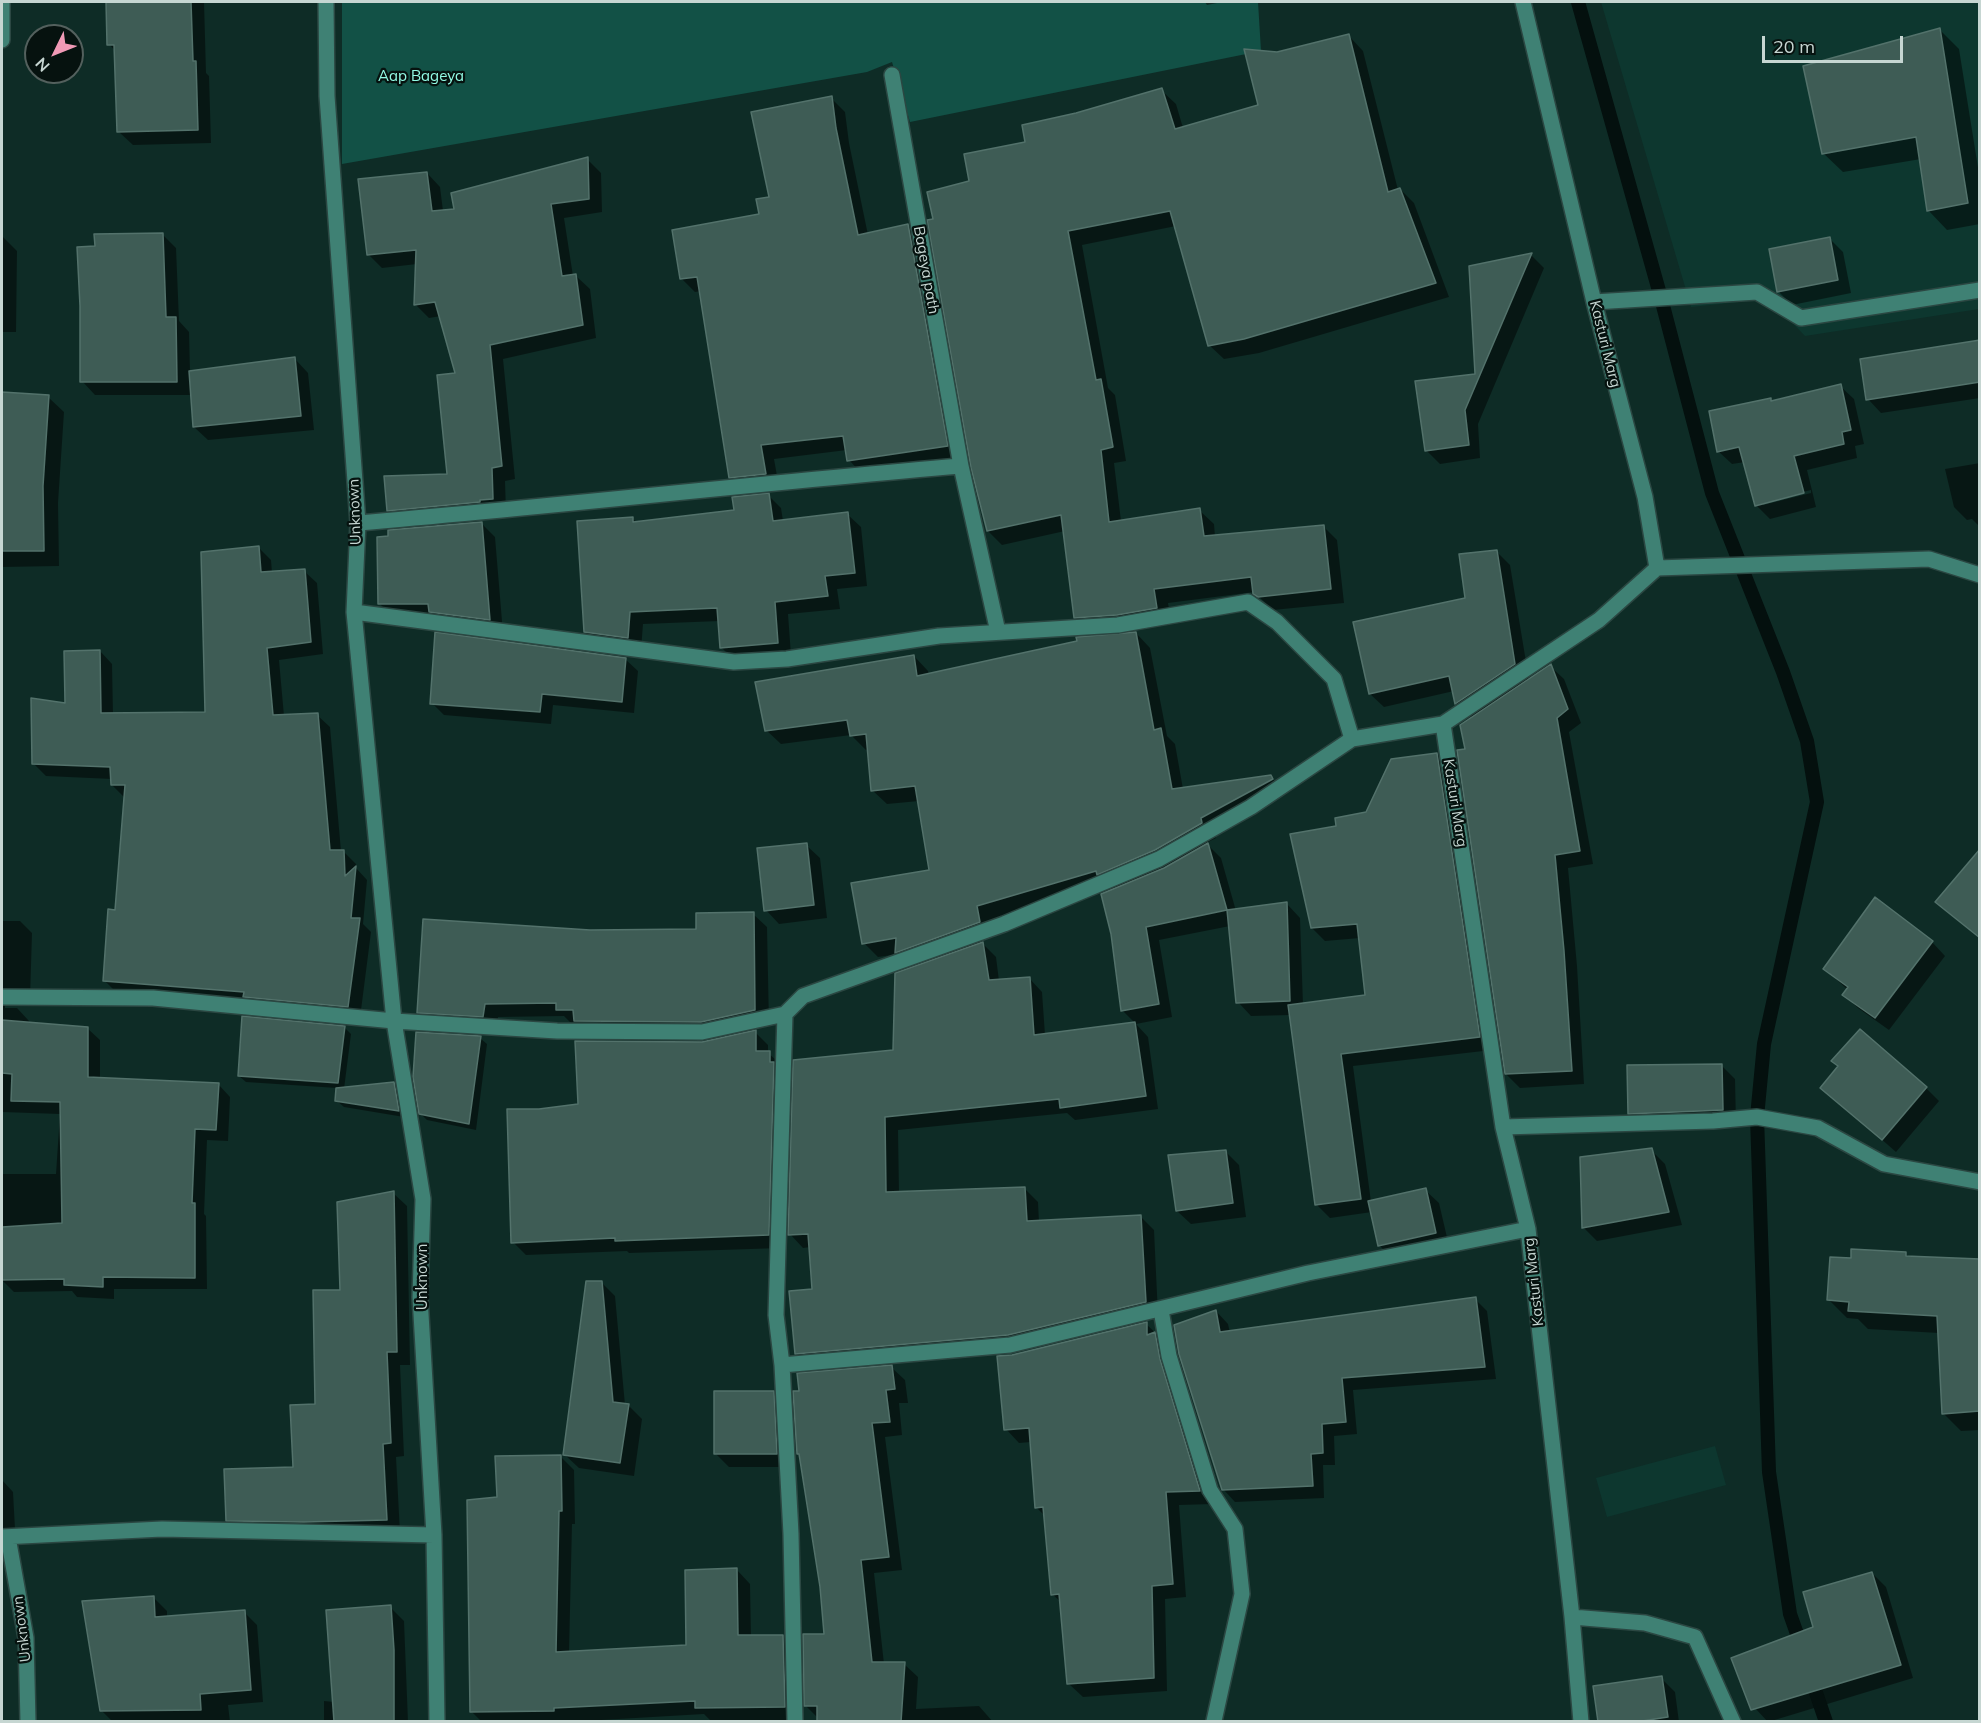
<!DOCTYPE html>
<html>
<head>
<meta charset="utf-8">
<style>
	body { margin:0 }
	#map { position:relative; width:1981px; height:1723px; overflow:hidden; background:#0e2c26; font-family:Mulish,sans-serif }
	canvas { display:block }
	.frame { position:absolute; inset:0; border:3px solid #c6d6d2; pointer-events:none }
	.north { position:absolute; left:24px; top:24px; width:60px; height:60px; box-sizing:border-box; background:#06120f; border:2px solid #53605d; border-radius:50%; rotate:227deg; font-size:16px; font-weight:700; line-height:24px; text-align:center; color:#c6d6d2 }
	.north::after { content:''; display:block; margin:auto; width:21px; height:27px; background:#f09ab6; clip-path:polygon(50% 0,100% 100%,50% 72%,0 100%) }
	.scale { position:absolute; left:1762px; top:36px; width:141px; height:27px; box-sizing:border-box; border:3px solid #c6d6d2; border-top:0; padding-left:8px; font-size:18px; line-height:21px; white-space:nowrap; color:#c6d6d2; -webkit-text-stroke:4px #06120f; paint-order:stroke }
</style>
</head>
<body>
<div id="map">
<canvas width="1981" height="1723"></canvas>
<div class="frame"></div>
<div class="north">N</div>
<div class="scale">20 m</div>
</div>
<script>
const ctx = document.querySelector('canvas').getContext('2d');
ctx.lineJoin = 'round';
function fill(path, color) {
  ctx.fillStyle = color;
  ctx.fill(path, 'evenodd');
}
function strokePath(path, color, width, dash) {
  ctx.strokeStyle = color;
  ctx.lineWidth = width;
  ctx.lineCap = dash ? 'butt' : 'round';
  ctx.setLineDash(dash || []);
  ctx.stroke(path);
}
function write(font, color, halo, rows, align = 'center') {
  ctx.font = font + ' Mulish,sans-serif';
  ctx.lineWidth = 4.5;
  ctx.setLineDash([]);
  ctx.textBaseline = 'middle';
  ctx.strokeStyle = halo;
  ctx.fillStyle = color;
  for (const [text, x, y, turn = 0] of rows) {
    ctx.save();
    ctx.translate(x, y);
    ctx.rotate((+turn || 0) * Math.PI / 180);
    ctx.textAlign = isNaN(turn) ? turn : align;
    if (halo) ctx.strokeText(text, 0, 0);
    ctx.fillText(text, 0, 0);
    ctx.restore();
  }
}
const built = new Path2D(`
	M 1601,2 L 1979,2 L 1979,309 L 1805,336 L 1769,299 L 1691,307 Z
	M 1715,1446 L 1726,1485 L 1607,1517 L 1596,1478 Z`);
const green = new Path2D(`
	M 342,2 L 1205,2 L 1207,5 L 1222,2 L 1258,2 L 1261,51 L 910,122 L 892,62 L 867,72 L 342,164 Z`);
const shadow = new Path2D(`
	M 108,2 L 204,2 L 206,73 L 209,76 L 211,143 L 133,145 L 119,132 L 116,52 L 109,44 Z
	M 1940,30 L 1959,49 L 1980,180 L 1980,224 L 1947,230 L 1928,210 L 1921,159 L 1843,172 L 1823,153 Z
	M 1349,36 L 1363,51 L 1398,190 L 1400,189 L 1414,203 L 1449,297 L 1259,353 L 1224,359 L 1209,345 L 1176,226 L 1082,245 L 1108,388 L 1115,395 L 1126,461 L 1114,463 L 1121,521 L 1199,510 L 1214,524 L 1215,537 L 1323,526 L 1337,540 L 1344,603 L 1273,610 L 1254,592 L 1168,603 L 1171,622 L 1089,631 L 1075,617 L 1065,531 L 1002,545 L 988,531 L 935,220 L 971,182 L 1027,144 L 1077,114 L 1161,90 L 1176,104 L 1183,128 L 1260,106 L 1277,53 Z
	M 831,98 L 845,112 L 849,143 L 868,235 L 908,226 L 922,239 L 960,460 L 862,474 L 849,460 L 847,450 L 774,459 L 779,487 L 744,491 L 730,477 L 701,291 L 695,292 L 682,279 L 760,215 Z
	M 587,159 L 601,173 L 602,212 L 564,218 L 573,276 L 576,276 L 590,289 L 596,338 L 503,359 L 515,479 L 505,481 L 506,512 L 402,524 L 388,510 L 448,475 L 457,375 L 441,316 L 429,318 L 415,304 L 417,264 L 382,268 L 368,254 L 427,173 L 440,187 L 443,211 L 456,210 Z
	M 162,234 L 176,248 L 179,321 L 189,332 L 190,372 L 295,359 L 308,373 L 314,430 L 208,440 L 194,427 L 192,395 L 95,395 L 82,381 Z
	M 2,236 L 17,251 L 16,332 L 2,332 Z
	M 1830,239 L 1843,252 L 1851,293 L 1792,305 L 1778,291 Z
	M 1531,255 L 1544,268 L 1478,424 L 1480,458 L 1440,464 L 1426,450 L 1477,375 Z
	M 1980,342 L 1980,398 L 1881,413 L 1868,399 Z
	M 1840,386 L 1854,399 L 1864,444 L 1855,446 L 1857,458 L 1807,470 L 1816,507 L 1770,519 L 1756,505 L 1745,462 L 1732,464 L 1718,451 L 1770,400 L 1772,402 ZM 1811,490 L 1811,493 L 1763,505 L 1763,502 Z
	M 2,394 L 48,397 L 64,412 L 58,503 L 59,566 L 2,567 Z
	M 1980,463 L 1980,527 L 1972,519 L 1967,520 L 1954,507 L 1945,469 Z
	M 768,495 L 781,508 L 783,521 L 847,514 L 861,527 L 867,586 L 837,589 L 840,609 L 788,614 L 791,655 L 735,661 L 722,648 L 720,621 L 643,624 L 641,650 L 598,645 L 585,632 L 633,519 L 637,523 L 736,511 Z
	M 481,523 L 495,537 L 503,633 L 394,618 L 380,604 Z
	M 259,548 L 271,560 L 272,573 L 304,571 L 317,583 L 323,654 L 279,660 L 284,716 L 317,715 L 330,727 L 341,851 L 343,851 L 356,864 L 356,868 L 367,880 L 363,924 L 371,932 L 360,1018 L 117,993 L 105,981 L 116,911 L 125,798 L 112,785 L 112,779 L 46,776 L 34,764 L 66,705 L 100,651 L 112,664 L 113,715 L 207,713 Z
	M 1496,551 L 1510,565 L 1529,680 L 1550,666 L 1564,679 L 1581,723 L 1569,732 L 1593,864 L 1568,868 L 1577,966 L 1584,1084 L 1520,1088 L 1506,1074 L 1467,750 L 1472,718 L 1457,703 L 1454,691 L 1384,707 L 1370,694 L 1467,599 Z
	M 1136,633 L 1150,648 L 1167,736 L 1175,744 L 1183,789 L 1271,777 L 1285,792 L 1286,794 L 1214,832 L 1216,838 L 1206,843 L 1221,858 L 1236,911 L 1287,904 L 1300,918 L 1303,1005 L 1367,996 L 1360,938 L 1325,941 L 1312,928 L 1338,827 L 1367,814 L 1437,754 L 1450,767 L 1492,1050 L 1353,1066 L 1371,1202 L 1425,1190 L 1439,1203 L 1449,1246 L 1393,1259 L 1379,1245 L 1372,1212 L 1330,1218 L 1317,1205 L 1291,1015 L 1251,1016 L 1238,1002 L 1230,926 L 1159,940 L 1172,1017 L 1136,1024 L 1122,1010 L 1114,890 L 1109,885 L 991,920 L 994,937 L 980,941 L 996,957 L 999,981 L 1029,978 L 1042,992 L 1045,1035 L 1136,1024 L 1148,1037 L 1158,1109 L 1075,1120 L 1067,1113 L 898,1130 L 899,1193 L 1024,1188 L 1038,1202 L 1039,1222 L 1141,1217 L 1154,1230 L 1158,1315 L 1023,1348 L 810,1367 L 797,1353 L 814,1290 L 811,1247 L 803,1248 L 790,1234 L 895,1051 L 913,968 L 899,954 L 878,957 L 864,943 L 930,872 L 919,801 L 887,804 L 872,790 L 868,749 L 866,750 L 851,735 L 781,744 L 766,730 L 914,656 L 928,671 L 929,675 Z
	M 625,659 L 638,671 L 634,713 L 553,705 L 551,724 L 444,715 L 432,703 Z
	M 806,845 L 820,858 L 827,918 L 779,924 L 766,910 Z
	M 1937,902 L 1980,937 L 1951,915 Z
	M 753,914 L 767,927 L 769,1024 L 589,1034 L 578,1023 L 571,1023 L 564,1016 L 498,1017 L 497,1030 L 432,1026 L 419,1012 L 590,931 L 697,930 Z
	M 2,921 L 20,921 L 32,933 L 30,999 L 10,1000 L 5,1005 L 5,1008 L 17,1008 L 29,1021 L 29,1023 L 87,1028 L 100,1040 L 100,1079 L 218,1084 L 230,1097 L 228,1141 L 207,1140 L 204,1214 L 206,1216 L 207,1289 L 114,1289 L 114,1299 L 77,1297 L 72,1291 L 14,1292 L 2,1280 L 2,1174 L 56,1174 L 60,1114 L 2,1112 Z
	M 1932,942 L 1945,956 L 1889,1030 L 1858,1008 L 1844,995 L 1848,990 L 1825,969 Z
	M 345,1028 L 351,1034 L 344,1089 L 394,1084 L 400,1090 L 404,1117 L 344,1107 L 337,1101 L 337,1088 L 246,1082 L 239,1076 Z
	M 755,1032 L 768,1045 L 768,1053 L 783,1066 L 781,1248 L 629,1253 L 627,1251 L 526,1255 L 513,1242 L 539,1110 L 579,1105 L 702,1043 Z
	M 480,1038 L 487,1044 L 476,1130 L 427,1120 L 420,1113 Z
	M 1833,1061 L 1926,1088 L 1939,1101 L 1896,1152 L 1822,1087 L 1839,1067 Z
	M 1721,1065 L 1735,1079 L 1736,1123 L 1643,1127 L 1629,1113 Z
	M 1651,1150 L 1665,1164 L 1682,1225 L 1597,1241 L 1584,1228 Z
	M 1225,1151 L 1239,1165 L 1246,1217 L 1191,1224 L 1177,1211 Z
	M 393,1193 L 407,1206 L 410,1365 L 400,1365 L 404,1456 L 396,1457 L 400,1533 L 242,1534 L 228,1520 L 295,1469 L 317,1405 L 341,1291 Z
	M 1905,1253 L 1909,1257 L 1980,1260 L 1980,1430 L 1961,1431 L 1943,1413 L 1939,1333 L 1868,1329 L 1858,1319 L 1847,1318 L 1829,1300 L 1853,1260 Z
	M 602,1283 L 615,1296 L 625,1405 L 628,1405 L 642,1419 L 634,1476 L 579,1468 L 565,1455 Z
	M 1475,1299 L 1487,1311 L 1496,1379 L 1353,1390 L 1357,1434 L 1334,1436 L 1335,1465 L 1323,1465 L 1324,1498 L 1235,1502 L 1223,1489 L 1216,1311 L 1228,1324 L 1230,1333 Z
	M 1146,1324 L 1160,1337 L 1213,1504 L 1179,1505 L 1186,1597 L 1165,1599 L 1167,1691 L 1083,1697 L 1069,1684 L 1061,1602 L 1052,1594 L 1045,1516 L 1036,1507 L 1031,1442 L 1019,1443 L 1006,1429 L 1012,1356 Z
	M 891,1367 L 905,1380 L 908,1403 L 899,1403 L 902,1435 L 885,1437 L 902,1570 L 874,1573 L 884,1664 L 904,1664 L 918,1677 L 916,1709 L 979,1706 L 993,1722 L 819,1722 L 818,1718 L 806,1706 L 826,1635 L 821,1587 L 801,1456 L 798,1454 L 801,1392 Z
	M 773,1392 L 787,1406 L 790,1467 L 729,1467 L 716,1454 Z
	M 561,1457 L 574,1470 L 575,1524 L 572,1524 L 569,1653 L 688,1647 L 737,1570 L 750,1584 L 751,1637 L 783,1636 L 796,1650 L 798,1720 L 711,1721 L 704,1714 L 567,1722 L 482,1722 L 471,1711 L 499,1498 Z
	M 2,1480 L 13,1492 L 15,1529 L 2,1530 Z
	M 1872,1573 L 1886,1587 L 1913,1678 L 1768,1722 L 1755,1708 L 1815,1628 Z
	M 154,1598 L 167,1611 L 167,1617 L 244,1612 L 257,1625 L 263,1702 L 228,1705 L 230,1722 L 113,1722 L 101,1710 Z
	M 390,1607 L 404,1621 L 408,1722 L 324,1722 L 324,1701 L 334,1702 Z
	M 1661,1678 L 1675,1692 L 1679,1722 L 1599,1722 Z`);
const stream = new Path2D(`
	M 1578,2 L 1661,298 L 1712,493 L 1783,672 L 1807,741 L 1817,802 L 1764,1044 L 1757,1117 L 1769,1472 L 1790,1614 L 1802,1648
	M 1810,1675 L 1826,1722`);
const building = new Path2D(`
	M 106,2 L 191,2 L 193,61 L 196,61 L 198,130 L 117,132 L 114,45 L 107,45 Z
	M 1940,28 L 1968,203 L 1927,211 L 1916,137 L 1822,154 L 1803,66 Z
	M 1349,34 L 1388,192 L 1400,188 L 1436,283 L 1244,339 L 1208,346 L 1170,211 L 1068,231 L 1096,380 L 1101,379 L 1113,447 L 1101,450 L 1109,522 L 1200,508 L 1204,536 L 1324,525 L 1331,589 L 1258,597 L 1253,594 L 1251,577 L 1154,589 L 1157,608 L 1117,615 L 1074,618 L 1061,515 L 987,531 L 971,468 L 927,220 L 933,219 L 927,192 L 969,181 L 964,154 L 1025,142 L 1022,125 L 1076,113 L 1162,88 L 1175,129 L 1258,105 L 1244,49 L 1277,52 Z
	M 832,96 L 836,128 L 858,235 L 908,224 L 948,446 L 847,461 L 843,436 L 761,445 L 766,474 L 729,478 L 697,277 L 680,279 L 672,230 L 759,214 L 756,199 L 769,197 L 751,112 Z
	M 588,157 L 589,199 L 551,204 L 562,276 L 576,274 L 583,325 L 490,345 L 502,466 L 492,468 L 493,499 L 480,500 L 480,502 L 387,511 L 384,476 L 447,474 L 437,375 L 455,373 L 435,302 L 414,305 L 416,250 L 367,255 L 358,179 L 427,172 L 432,211 L 454,209 L 451,193 Z
	M 163,233 L 166,317 L 176,317 L 177,382 L 80,382 L 80,306 L 77,247 L 95,246 L 94,234 Z
	M 1830,237 L 1838,280 L 1777,292 L 1769,249 Z
	M 1532,253 L 1465,410 L 1469,445 L 1425,451 L 1415,381 L 1475,374 L 1469,266 Z
	M 1980,340 L 1980,382 L 1866,400 L 1860,359 Z
	M 295,357 L 301,416 L 193,427 L 189,371 Z
	M 1841,384 L 1851,430 L 1842,432 L 1844,444 L 1794,456 L 1804,493 L 1755,506 L 1739,447 L 1717,452 L 1709,411 L 1771,398 L 1771,401 Z
	M 2,392 L 49,395 L 43,486 L 44,551 L 2,551 Z
	M 769,493 L 773,521 L 848,512 L 855,573 L 825,576 L 828,596 L 775,602 L 778,643 L 720,648 L 717,608 L 630,612 L 628,638 L 584,632 L 577,521 L 633,517 L 633,522 L 734,510 L 732,497 Z
	M 482,522 L 490,620 L 429,612 L 428,604 L 378,604 L 377,537 L 388,536 L 388,530 Z
	M 259,546 L 261,572 L 305,569 L 311,642 L 267,648 L 273,715 L 318,713 L 330,850 L 344,850 L 345,876 L 356,866 L 351,918 L 360,918 L 348,1007 L 243,997 L 244,992 L 103,981 L 108,909 L 115,910 L 125,785 L 111,785 L 110,767 L 32,764 L 31,698 L 65,703 L 64,651 L 100,650 L 101,713 L 205,712 L 201,552 Z
	M 1497,550 L 1515,664 L 1455,704 L 1449,676 L 1369,694 L 1353,622 L 1465,598 L 1459,554 Z
	M 435,632 L 626,658 L 622,702 L 542,694 L 540,712 L 430,704 Z
	M 1136,632 L 1154,730 L 1161,728 L 1172,789 L 1271,775 L 1273,779 L 1201,818 L 1202,823 L 1155,850 L 1097,875 L 1096,871 L 977,906 L 980,922 L 895,953 L 896,938 L 862,944 L 851,883 L 929,870 L 915,786 L 871,791 L 866,734 L 850,736 L 847,720 L 765,731 L 755,682 L 914,655 L 917,676 L 1077,641 L 1076,637 Z
	M 1551,664 L 1568,709 L 1557,718 L 1580,851 L 1555,855 L 1564,951 L 1572,1071 L 1505,1074 L 1457,750 L 1465,749 L 1460,725 Z
	M 1437,753 L 1480,1037 L 1341,1054 L 1361,1199 L 1315,1205 L 1288,1005 L 1365,995 L 1357,924 L 1311,928 L 1290,834 L 1336,826 L 1335,818 L 1366,812 L 1391,759 Z
	M 807,843 L 814,905 L 764,911 L 757,848 Z
	M 1208,843 L 1227,910 L 1146,927 L 1159,1004 L 1121,1011 L 1111,934 L 1101,894 L 1164,868 Z
	M 1980,849 L 1980,938 L 1935,902 Z
	M 1875,897 L 1933,941 L 1875,1018 L 1842,995 L 1848,987 L 1823,969 Z
	M 1287,902 L 1290,1001 L 1236,1003 L 1227,910 Z
	M 754,912 L 755,1010 L 701,1022 L 574,1021 L 573,1010 L 556,1010 L 556,1003 L 485,1004 L 483,1017 L 417,1013 L 423,919 L 590,930 L 696,929 L 696,913 Z
	M 983,942 L 989,980 L 1030,977 L 1034,1035 L 1135,1022 L 1146,1096 L 1060,1108 L 1059,1099 L 885,1117 L 886,1192 L 1025,1187 L 1027,1221 L 1141,1215 L 1146,1302 L 1008,1335 L 795,1354 L 789,1291 L 812,1289 L 808,1234 L 788,1235 L 793,1060 L 893,1050 L 895,973 Z
	M 242,1016 L 345,1026 L 338,1083 L 238,1076 Z
	M 2,1020 L 88,1027 L 88,1077 L 219,1083 L 216,1130 L 195,1129 L 192,1203 L 195,1203 L 195,1278 L 103,1277 L 103,1287 L 64,1285 L 64,1279 L 2,1280 L 2,1227 L 62,1223 L 60,1102 L 11,1101 L 12,1074 L 2,1073 Z
	M 1860,1029 L 1927,1087 L 1882,1140 L 1820,1088 L 1838,1066 L 1831,1061 Z
	M 756,1030 L 756,1051 L 770,1051 L 770,1062 L 774,1062 L 769,1235 L 615,1241 L 615,1238 L 511,1243 L 507,1109 L 539,1109 L 578,1104 L 575,1041 L 702,1042 Z
	M 416,1032 L 481,1036 L 469,1124 L 419,1114 L 413,1077 Z
	M 1722,1064 L 1723,1110 L 1628,1114 L 1627,1065 Z
	M 394,1082 L 399,1111 L 335,1101 L 336,1088 Z
	M 1652,1148 L 1669,1212 L 1582,1228 L 1580,1157 Z
	M 1226,1150 L 1233,1203 L 1176,1211 L 1168,1155 Z
	M 1426,1188 L 1436,1233 L 1378,1246 L 1368,1201 Z
	M 394,1191 L 397,1352 L 387,1352 L 391,1443 L 383,1444 L 387,1520 L 304,1522 L 226,1521 L 224,1469 L 293,1467 L 290,1405 L 315,1404 L 313,1290 L 340,1290 L 337,1202 Z
	M 1851,1249 L 1906,1252 L 1906,1256 L 1980,1259 L 1980,1411 L 1942,1414 L 1937,1316 L 1848,1311 L 1849,1302 L 1827,1300 L 1830,1257 L 1851,1258 Z
	M 586,1281 L 602,1281 L 613,1402 L 629,1404 L 620,1463 L 563,1455 Z
	M 1476,1297 L 1485,1367 L 1342,1378 L 1346,1422 L 1322,1424 L 1323,1453 L 1311,1454 L 1313,1486 L 1222,1490 L 1179,1354 L 1174,1325 L 1216,1310 L 1220,1332 Z
	M 1147,1322 L 1147,1335 L 1155,1332 L 1160,1359 L 1200,1491 L 1166,1492 L 1173,1584 L 1152,1586 L 1154,1678 L 1067,1684 L 1059,1594 L 1051,1595 L 1043,1507 L 1035,1508 L 1029,1428 L 1004,1430 L 997,1356 L 1012,1355 Z
	M 892,1365 L 895,1389 L 886,1390 L 890,1422 L 872,1423 L 889,1557 L 861,1560 L 872,1662 L 905,1662 L 901,1722 L 817,1722 L 817,1706 L 804,1706 L 803,1634 L 824,1634 L 820,1587 L 799,1454 L 797,1454 L 793,1391 L 799,1391 L 797,1373 Z
	M 714,1391 L 774,1391 L 777,1454 L 714,1454 Z
	M 561,1455 L 562,1511 L 559,1511 L 556,1652 L 686,1645 L 685,1570 L 737,1568 L 738,1635 L 783,1635 L 785,1707 L 695,1708 L 695,1701 L 554,1708 L 554,1711 L 470,1712 L 467,1500 L 497,1497 L 495,1456 Z
	M 1872,1572 L 1901,1665 L 1751,1710 L 1731,1658 L 1813,1627 L 1803,1592 Z
	M 154,1596 L 155,1617 L 245,1610 L 251,1690 L 200,1694 L 201,1710 L 100,1711 L 82,1601 Z
	M 391,1605 L 394,1650 L 394,1722 L 334,1722 L 326,1610 Z
	M 1662,1676 L 1668,1717 L 1636,1722 L 1598,1722 L 1593,1686 Z`);
const minor = new Path2D(`
	M 1523,2 L 1594,302 L 1645,497 L 1657,568 L 1599,620 L 1443,724 L 1503,1127 L 1528,1229 L 1572,1617 L 1581,1722
	M 2,40 L 2,2
	M 892,75 L 961,466
	M 1594,302 L 1757,292 L 1801,318 L 1980,290
	M 358,523 C 559,506 759,483 961,466 L 998,632
	M 1657,568 L 1929,559 L 1980,575
	M 354,612 L 734,662 L 787,659 L 939,636 L 1118,625 L 1248,602 L 1277,622 L 1334,679 L 1352,739
	M 2,997 L 153,998 L 394,1021 L 354,612 L 358,523 L 327,96 L 326,2
	M 1503,1127 L 1713,1121 L 1757,1117 L 1818,1128 L 1884,1164 L 1980,1182
	M 1161,1310 L 1169,1356 L 1210,1490 L 1235,1529 L 1242,1594 L 1214,1721
	M 782,1365 L 1010,1345 L 1308,1273 L 1528,1229
	M 2,1537 L 162,1529 L 434,1535
	M 8,1537 L 26,1638 L 28,1722
	M 1572,1617 L 1645,1623 L 1695,1637 L 1733,1722
	M 437,1722 L 434,1535 L 420,1297 L 423,1199 L 394,1021 L 557,1031 L 702,1032 L 785,1014
	M 795,1722 L 791,1534 L 782,1365 L 776,1315 L 785,1014 L 803,996 L 1004,924 L 1159,859 L 1251,807 L 1352,739 L 1443,724`);
const parkNames = [
	["Aap Bageya",421,76]
];
const streetNames = [
	["Bageya path",926,270,80],
	["Kasturi Marg",1605,344,76],
	["Unknown",355,512,-92],
	["Kasturi Marg",1455,803,81],
	["Unknown",422,1277,-90],
	["Kasturi Marg",1534,1282,-96],
	["Unknown",22,1629,-97]
];
fill(built, '#0d372f');
fill(green, '#125146');
fill(shadow, '#0007');
strokePath(stream, '#04100e', 14);
fill(building, '#3e5c55');
strokePath(building, '#53726b', 1.5);
strokePath(minor, '#2b4742', 18);
strokePath(minor, '#3f8174', 15);
write('15px', '#93fbe5', '#06120f', parkNames);
write('15px', '#c6d6d2', '#06120f', streetNames);
</script>
</body>
</html>
